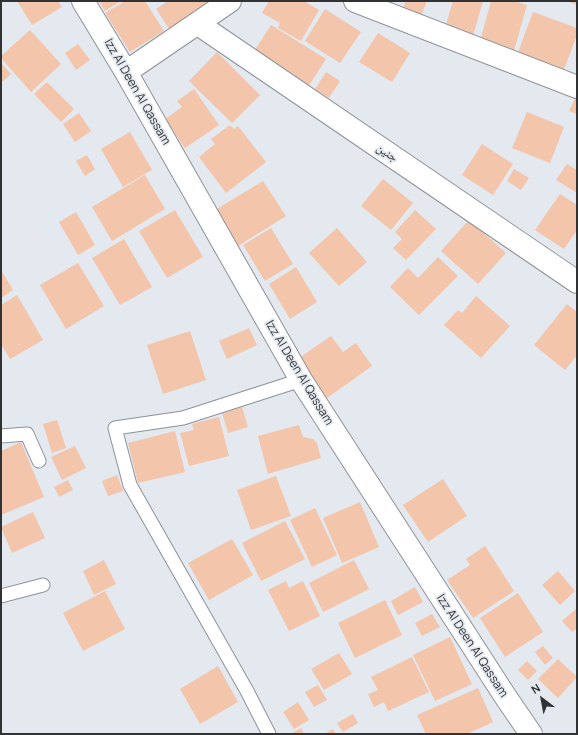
<!DOCTYPE html>
<html>
<head>
<meta charset="utf-8">
<style>
	body { margin:0 }
	#map { position:relative; width:578px; height:735px; overflow:hidden; background:#e4e8ef; font-family:Manrope,sans-serif }
	canvas { display:block }
	.frame { position:absolute; inset:0; border:2px solid #303234; pointer-events:none }
	.north { position:absolute; left:522px; top:679px; width:40px; height:40px; -webkit-text-stroke:3px #e4e8ef; paint-order:stroke; rotate:328deg; font-size:11px; font-weight:700; line-height:16px; text-align:center; color:#303234 }
	.north::after { content:''; display:block; margin:auto; width:14px; height:18px; background:#303234; clip-path:polygon(50% 0,100% 100%,50% 72%,0 100%) }
</style>
</head>
<body>
<div id="map">
<canvas width="578" height="735"></canvas>
<div class="frame"></div>
<div class="north">N</div>
</div>
<script>
const ctx = document.querySelector('canvas').getContext('2d');
ctx.lineJoin = 'round';
function fill(path, color) {
  ctx.fillStyle = color;
  ctx.fill(path, 'evenodd');
}
function strokePath(path, color, width, dash) {
  ctx.strokeStyle = color;
  ctx.lineWidth = width;
  ctx.lineCap = dash ? 'butt' : 'round';
  ctx.setLineDash(dash || []);
  ctx.stroke(path);
}
function write(font, color, halo, rows, align = 'center') {
  ctx.font = font + ' Manrope,"Noto Naskh Arabic",sans-serif';
  ctx.lineWidth = 3.5;
  ctx.setLineDash([]);
  ctx.textBaseline = 'middle';
  ctx.strokeStyle = halo;
  ctx.fillStyle = color;
  for (const [text, x, y, turn = 0] of rows) {
    ctx.save();
    ctx.translate(x, y);
    ctx.rotate((+turn || 0) * Math.PI / 180);
    ctx.textAlign = isNaN(turn) ? turn : align;
    if (halo) ctx.strokeText(text, 0, 0);
    ctx.fillText(text, 0, 0);
    ctx.restore();
  }
}
const building = new Path2D(`
	M 17,1 L 58,1 L 62,7 L 32,25 Z
	M 99,1 L 121,1 L 105,11 Z
	M 125,1 L 145,1 L 164,31 L 130,52 L 105,13 Z
	M 168,1 L 208,1 L 212,8 L 172,33 L 156,9 Z
	M 269,1 L 304,1 L 319,10 L 301,41 L 278,28 L 280,23 L 262,13 Z
	M 406,1 L 427,1 L 420,18 L 402,10 Z
	M 453,1 L 483,1 L 473,36 L 445,28 Z
	M 491,1 L 514,1 L 527,5 L 513,54 L 479,45 Z
	M 567,1 L 577,1 L 577,5 Z
	M 325,9 L 361,32 L 340,63 L 305,41 Z
	M 533,12 L 577,28 L 577,35 L 563,72 L 517,55 Z
	M 271,25 L 326,59 L 306,90 L 251,56 Z
	M 30,30 L 61,64 L 31,92 L 1,58 L 1,56 Z
	M 378,33 L 410,53 L 392,82 L 359,62 Z
	M 78,44 L 90,60 L 76,70 L 65,53 Z
	M 217,52 L 260,95 L 232,123 L 189,81 Z
	M 1,63 L 11,74 L 1,83 Z
	M 326,72 L 340,81 L 329,98 L 315,89 Z
	M 47,82 L 74,109 L 61,122 L 34,94 Z
	M 194,89 L 219,125 L 185,148 L 165,119 L 182,107 L 177,101 Z
	M 577,94 L 577,114 L 569,111 Z
	M 527,112 L 564,127 L 550,163 L 512,148 Z
	M 79,113 L 91,131 L 75,142 L 63,124 Z
	M 230,125 L 234,129 L 238,126 L 266,162 L 226,193 L 199,157 L 215,144 L 211,139 Z
	M 130,132 L 152,170 L 123,187 L 101,149 Z
	M 482,144 L 513,164 L 493,195 L 462,175 Z
	M 87,155 L 95,169 L 85,176 L 76,161 Z
	M 567,164 L 577,170 L 577,193 L 556,180 Z
	M 514,169 L 529,178 L 521,190 L 507,181 Z
	M 145,175 L 165,209 L 112,241 L 92,207 Z
	M 383,179 L 413,203 L 391,230 L 361,206 Z
	M 263,181 L 286,216 L 238,246 L 215,210 Z
	M 560,194 L 577,205 L 577,230 L 564,249 L 535,230 Z
	M 175,210 L 203,257 L 167,278 L 139,231 Z
	M 415,210 L 436,229 L 406,260 L 393,248 L 402,239 L 395,232 Z
	M 76,212 L 95,245 L 78,255 L 59,222 Z
	M 469,220 L 506,253 L 478,284 L 441,251 Z
	M 271,228 L 293,264 L 265,281 L 243,245 Z
	M 337,228 L 367,262 L 339,286 L 309,253 Z
	M 124,239 L 152,287 L 120,305 L 92,258 Z
	M 438,257 L 458,276 L 419,315 L 390,287 L 408,268 L 418,278 Z
	M 78,263 L 104,306 L 66,329 L 40,285 Z
	M 296,267 L 317,302 L 290,319 L 269,284 Z
	M 1,270 L 13,290 L 1,298 Z
	M 17,295 L 43,340 L 10,359 L 1,344 L 1,305 Z
	M 476,296 L 510,326 L 481,358 L 444,325 L 458,310 L 462,313 Z
	M 567,304 L 577,312 L 577,355 L 565,370 L 534,345 Z
	M 249,328 L 257,345 L 227,359 L 219,341 Z
	M 190,331 L 206,380 L 163,394 L 147,345 Z
	M 331,336 L 343,352 L 356,343 L 372,366 L 327,398 L 299,358 Z
	M 242,407 L 248,427 L 228,433 L 222,413 Z
	M 219,417 L 229,456 L 189,466 L 180,433 L 194,430 L 192,424 Z
	M 57,420 L 66,448 L 52,453 L 43,424 Z
	M 299,425 L 303,437 L 313,439 L 317,443 L 321,458 L 268,474 L 258,436 Z
	M 175,431 L 185,472 L 138,483 L 128,443 Z
	M 21,442 L 44,497 L 1,515 L 1,451 Z
	M 75,446 L 86,468 L 62,480 L 51,457 Z
	M 117,475 L 123,491 L 108,496 L 102,481 Z
	M 276,476 L 291,516 L 251,530 L 237,490 Z
	M 443,479 L 467,516 L 428,542 L 403,505 Z
	M 68,480 L 73,490 L 59,497 L 54,487 Z
	M 360,502 L 379,547 L 342,563 L 323,518 Z
	M 315,508 L 337,555 L 312,567 L 290,520 Z
	M 33,512 L 45,538 L 12,553 L 1,527 Z
	M 285,521 L 305,559 L 261,581 L 242,543 Z
	M 232,539 L 253,575 L 209,600 L 188,563 Z
	M 485,546 L 514,591 L 473,618 L 447,580 L 470,565 L 466,559 Z
	M 104,560 L 116,584 L 94,595 L 83,571 Z
	M 354,560 L 369,589 L 323,612 L 309,583 Z
	M 558,571 L 575,591 L 560,605 L 542,585 Z
	M 286,581 L 289,588 L 303,581 L 320,616 L 289,631 L 268,590 Z
	M 415,587 L 423,602 L 398,615 L 391,601 Z
	M 105,591 L 125,629 L 83,651 L 63,613 Z
	M 518,593 L 543,632 L 505,657 L 480,618 Z
	M 385,600 L 402,635 L 355,658 L 338,623 Z
	M 576,609 L 577,628 L 572,632 L 562,621 Z
	M 432,614 L 440,627 L 422,636 L 415,623 Z
	M 450,637 L 472,684 L 435,701 L 413,655 Z
	M 543,646 L 553,658 L 545,665 L 535,652 Z
	M 339,653 L 352,674 L 324,690 L 311,669 Z
	M 412,657 L 429,692 L 388,711 L 384,702 L 374,707 L 368,694 L 378,690 L 371,677 Z
	M 558,659 L 577,677 L 558,698 L 538,679 Z
	M 527,661 L 537,671 L 528,680 L 518,670 Z
	M 218,666 L 238,702 L 200,724 L 180,689 Z
	M 318,685 L 327,700 L 314,707 L 305,692 Z
	M 478,688 L 493,722 L 467,734 L 426,734 L 417,715 Z
	M 298,702 L 309,720 L 294,729 L 283,712 Z
	M 353,714 L 358,723 L 343,732 L 337,723 Z
	M 301,728 L 304,734 L 291,734 Z
	M 333,729 L 336,734 L 325,734 Z`);
const service = new Path2D(`
	M 1,436 L 27,434 L 39,461
	M 1,596 L 43,585
	M 269,734 L 247,691 L 130,485 L 115,428 L 183,418 L 301,380`);
const minor = new Path2D(`
	M 83,1 L 126,72 L 301,380 L 505,696 L 531,734
	M 355,1 L 577,87
	M 198,24 L 577,282
	M 126,72 L 230,1`);
const streetNames = [
	["Izz Al Deen Al Qassam",137,92,60],
	["جنين",387,153,34],
	["Izz Al Deen Al Qassam",299,373,59],
	["Izz Al Deen Al Qassam",472,646,57]
];
fill(building, '#f3c5ab');
strokePath(service, '#8e9298', 15);
strokePath(minor, '#8e9298', 24);
strokePath(service, '#fff', 13);
strokePath(minor, '#fff', 22);
write('12px', '#303234', '#e4e8ef', streetNames);
</script>
</body>
</html>
